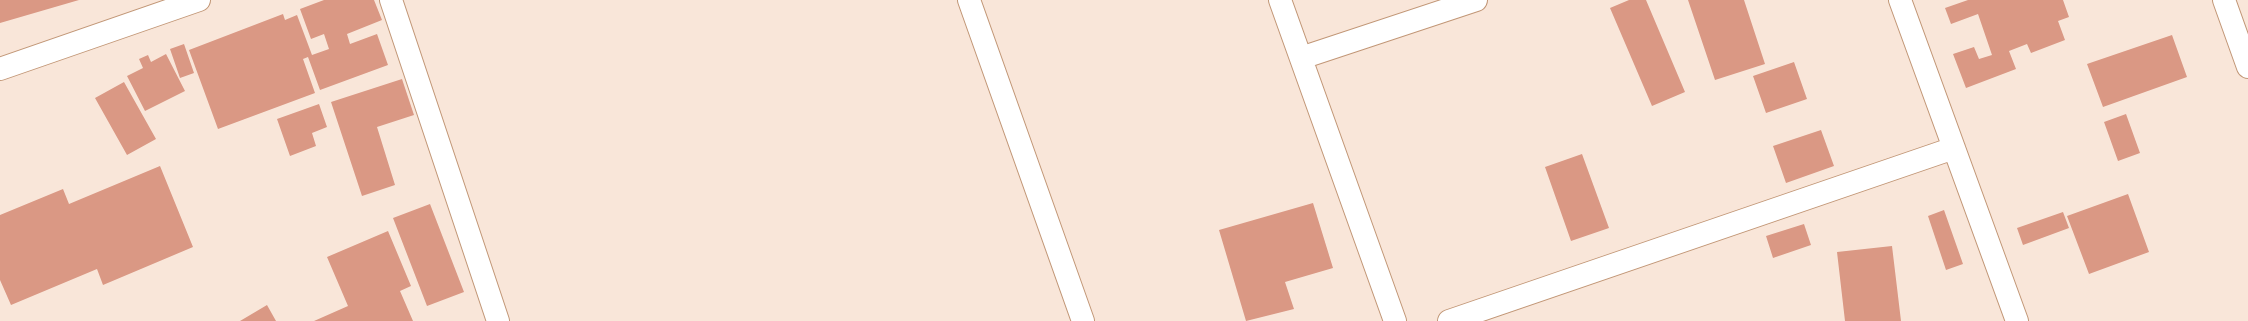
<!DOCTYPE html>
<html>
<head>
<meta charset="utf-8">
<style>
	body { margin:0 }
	canvas { display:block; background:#f9e6d9 }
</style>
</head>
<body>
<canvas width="2248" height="321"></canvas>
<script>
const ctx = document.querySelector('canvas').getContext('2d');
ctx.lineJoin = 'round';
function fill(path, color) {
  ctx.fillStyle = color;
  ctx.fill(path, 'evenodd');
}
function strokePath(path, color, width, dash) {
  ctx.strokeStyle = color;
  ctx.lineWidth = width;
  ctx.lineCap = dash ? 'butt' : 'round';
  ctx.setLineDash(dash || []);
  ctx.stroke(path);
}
const building = new Path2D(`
	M 0,0 L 79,0 L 0,23 Z
	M 324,0 L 374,0 L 382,20 L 347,34 L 350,44 L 377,34 L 388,65 L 320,90 L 308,57 L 303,59 L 315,93 L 218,129 L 189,50 L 283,14 L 285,20 L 297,15 L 312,55 L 329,49 L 324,34 L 311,39 L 300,9 Z
	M 1629,0 L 1646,0 L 1685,92 L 1652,106 L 1610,8 Z
	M 1688,0 L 1744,0 L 1765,64 L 1715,80 Z
	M 1968,0 L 2063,0 L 2069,17 L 2058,21 L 2065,40 L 2031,53 L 2027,44 L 2009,51 L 2016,69 L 1966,88 L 1953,54 L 1974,47 L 1979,59 L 1992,55 L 1978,14 L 1951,24 L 1945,8 Z
	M 2172,35 L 2187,77 L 2103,107 L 2087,64 Z
	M 184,44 L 194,73 L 180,78 L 170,49 Z
	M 166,54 L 185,91 L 145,111 L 127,76 L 143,68 L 139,59 L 148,55 L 151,62 Z
	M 1794,62 L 1807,99 L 1766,113 L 1753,76 Z
	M 402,79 L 414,115 L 377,127 L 395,185 L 362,196 L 331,102 Z
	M 124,82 L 156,139 L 127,155 L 95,98 Z
	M 319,104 L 327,127 L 312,133 L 316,146 L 290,156 L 277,119 Z
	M 2126,114 L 2140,153 L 2118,161 L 2104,122 Z
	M 1821,130 L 1834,166 L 1786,183 L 1773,146 Z
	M 1582,154 L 1609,228 L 1571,241 L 1545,167 Z
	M 160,166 L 193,247 L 103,285 L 97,269 L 11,305 L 0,280 L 0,215 L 63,189 L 69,204 Z
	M 2128,194 L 2149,252 L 2089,274 L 2067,216 Z
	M 1313,203 L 1333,268 L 1285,282 L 1294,309 L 1246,321 L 1219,230 Z
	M 430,204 L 464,292 L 427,306 L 393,218 Z
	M 1944,210 L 1963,264 L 1946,270 L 1928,216 Z
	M 2063,212 L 2069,228 L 2023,245 L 2017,228 Z
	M 1804,224 L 1811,245 L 1773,258 L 1766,236 Z
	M 388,231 L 411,286 L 400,291 L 413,321 L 314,321 L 348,306 L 327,257 Z
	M 1892,246 L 1901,321 L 1845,321 L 1837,252 Z
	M 267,305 L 276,321 L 240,321 Z`);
const minor = new Path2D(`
	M 391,0 L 498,321
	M 969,0 L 1083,321
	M 1280,0 L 1395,321
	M 1900,0 L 2017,321
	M 2224,0 L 2248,67
	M 1301,58 L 1476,0
	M 0,69 L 199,0
	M 1449,321 L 1954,148`);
fill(building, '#da9884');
strokePath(minor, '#c29777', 24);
strokePath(minor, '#fff', 22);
</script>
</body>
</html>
